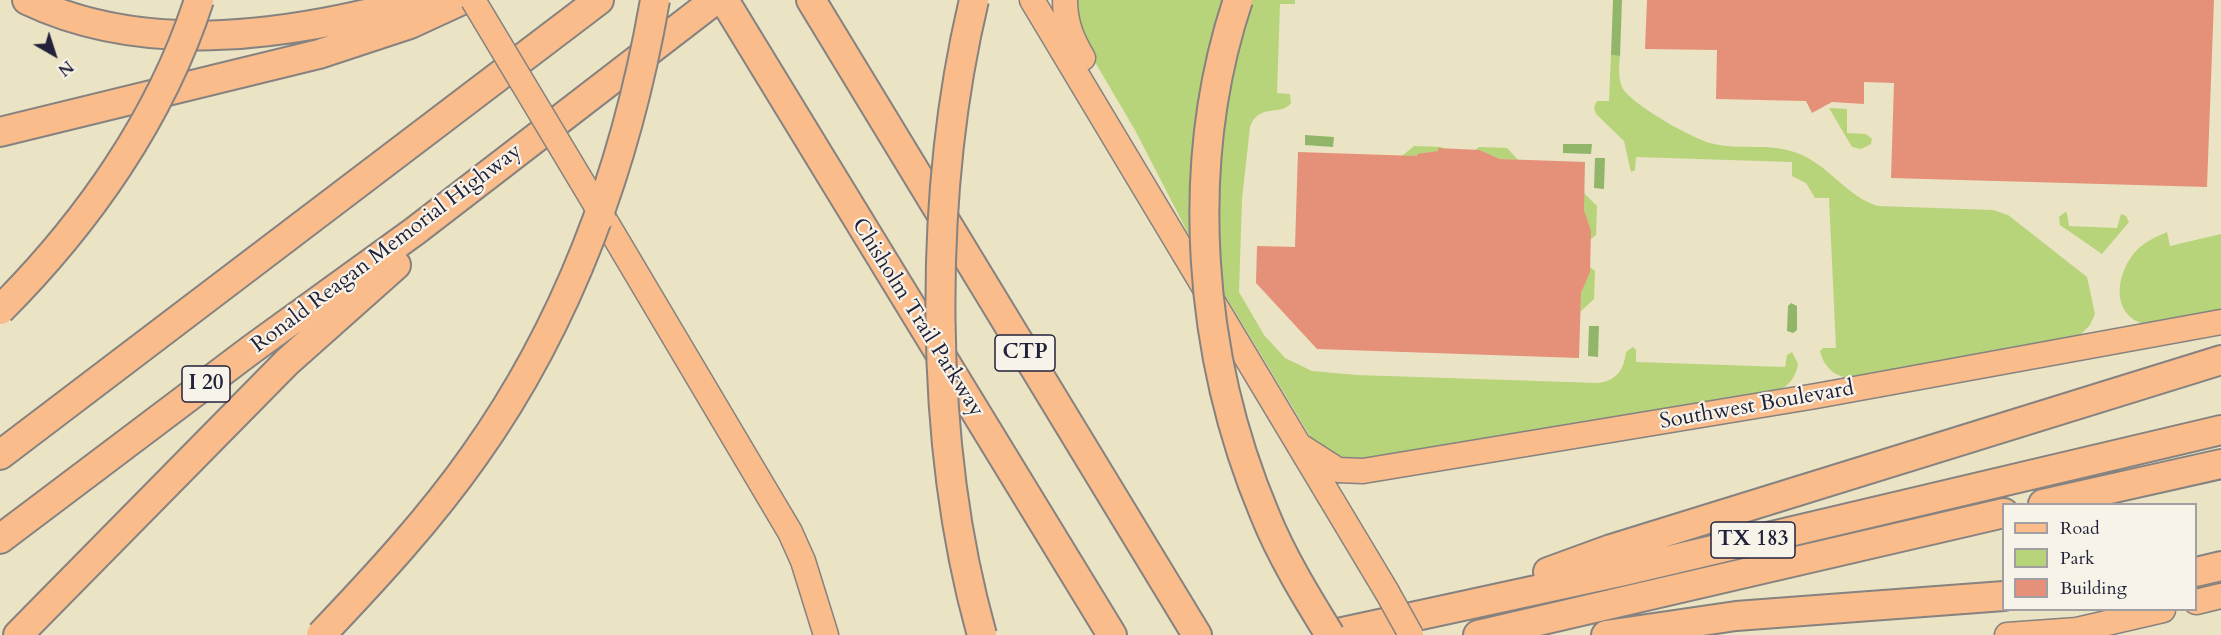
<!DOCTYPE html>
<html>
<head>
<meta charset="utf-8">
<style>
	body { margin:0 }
	#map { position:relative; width:2221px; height:635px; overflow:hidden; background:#eae3c4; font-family:Cardo,serif }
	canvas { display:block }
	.legend { position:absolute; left:2002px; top:503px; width:195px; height:108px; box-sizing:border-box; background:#f7f3e8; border:2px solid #a29fa3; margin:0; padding:8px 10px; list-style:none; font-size:18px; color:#22223b }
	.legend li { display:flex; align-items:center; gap:12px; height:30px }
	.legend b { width:30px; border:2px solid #a29fa3 }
	.north { position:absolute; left:24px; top:24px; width:60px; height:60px; -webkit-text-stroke:4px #f7f3e8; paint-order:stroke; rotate:141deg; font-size:16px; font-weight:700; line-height:24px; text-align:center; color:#22223b }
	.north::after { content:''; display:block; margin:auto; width:21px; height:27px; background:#22223b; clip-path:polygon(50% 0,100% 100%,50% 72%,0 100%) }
</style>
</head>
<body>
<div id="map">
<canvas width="2221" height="635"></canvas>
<ul class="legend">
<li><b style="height:8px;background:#f9bc8a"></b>Road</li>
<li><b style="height:16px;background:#b7d47a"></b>Park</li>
<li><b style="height:16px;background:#e59179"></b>Building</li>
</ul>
<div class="north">N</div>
</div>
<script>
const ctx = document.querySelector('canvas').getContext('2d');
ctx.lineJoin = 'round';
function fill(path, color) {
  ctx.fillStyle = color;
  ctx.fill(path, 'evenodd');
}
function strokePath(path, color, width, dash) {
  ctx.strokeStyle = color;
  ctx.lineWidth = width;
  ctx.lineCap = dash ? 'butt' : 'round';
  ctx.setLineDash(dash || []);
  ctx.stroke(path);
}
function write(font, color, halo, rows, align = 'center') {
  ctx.font = font + ' Cardo,serif';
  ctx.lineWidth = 4.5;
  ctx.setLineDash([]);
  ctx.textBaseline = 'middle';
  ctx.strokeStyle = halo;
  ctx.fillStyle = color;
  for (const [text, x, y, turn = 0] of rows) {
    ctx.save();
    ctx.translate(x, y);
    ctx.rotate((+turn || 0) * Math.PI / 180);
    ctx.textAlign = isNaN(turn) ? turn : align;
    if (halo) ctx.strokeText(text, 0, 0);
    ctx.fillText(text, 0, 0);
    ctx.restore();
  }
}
const green = new Path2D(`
	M 1074,0 L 1295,0 L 1295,4 L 1280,4 L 1277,93 L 1290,94 L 1291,103 C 1281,117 1259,102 1250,127 L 1242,199 L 1239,292 L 1264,335 L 1285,358 L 1312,371 L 1357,375 L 1598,383 C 1617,381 1624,369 1626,352 L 1633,347 L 1636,350 L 1636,362 L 1785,367 L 1787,355 L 1792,352 L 1798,364 C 1796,377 1789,386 1776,392 L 1350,464 L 1313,441 L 1190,237 L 1135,130 L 1079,35 Z
	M 1611,55 L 1620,56 C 1619,66 1618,78 1622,87 C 1630,104 1692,138 1710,143 C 1739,151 1769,142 1797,153 C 1828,164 1847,197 1878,206 L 1993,210 L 2008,215 L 2087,277 L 2095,314 L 2090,325 L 2077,338 L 1853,378 C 1836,378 1824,368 1820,351 L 1823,348 L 1836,348 L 1829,198 L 1815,198 L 1806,183 L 1792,176 L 1792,162 L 1636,157 L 1635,170 L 1631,172 L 1624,141 L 1596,114 L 1594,107 L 1597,101 L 1609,101 Z
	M 1829,108 L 1847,109 L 1847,133 L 1866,134 L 1872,139 L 1871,144 L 1861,149 L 1852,147 Z
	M 1414,146 L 1441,147 L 1444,149 C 1430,154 1419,157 1402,156 Z
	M 1479,147 L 1507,148 L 1518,160 L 1500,159 L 1475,150 Z
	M 1584,193 L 1597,206 L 1596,235 L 1591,239 L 1584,210 Z
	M 2065,212 L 2067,213 L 2069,226 L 2117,228 L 2121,214 L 2126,216 L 2129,222 L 2102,254 L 2060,225 L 2059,217 Z
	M 2167,232 L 2170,246 L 2221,234 L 2221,312 L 2144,324 C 2110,314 2116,273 2136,251 C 2144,242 2156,237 2167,232 Z
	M 1590,267 L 1595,271 L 1594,299 L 1580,312 L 1581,293 Z`);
const forest = new Path2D(`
	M 1613,0 L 1622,0 L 1620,56 L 1611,55 Z
	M 1305,135 L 1334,137 L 1333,147 L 1305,145 Z
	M 1563,144 L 1592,144 L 1591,154 L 1563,153 Z
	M 1595,158 L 1605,158 L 1604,189 L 1594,188 Z
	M 1791,303 L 1797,306 L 1797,330 L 1793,333 L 1787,331 L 1788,306 Z
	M 1589,326 L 1599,326 L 1598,357 L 1588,356 Z`);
const building = new Path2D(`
	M 1647,0 L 2214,0 L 2207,187 L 1891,178 L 1894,83 L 1864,82 L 1864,104 L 1832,102 L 1812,113 L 1806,101 L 1716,99 L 1717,50 L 1645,49 Z
	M 1438,148 L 1479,150 L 1500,159 L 1585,162 L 1584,210 L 1591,231 L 1590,272 L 1581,293 L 1579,358 L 1317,349 L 1256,283 L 1257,246 L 1295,247 L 1298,152 L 1417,156 L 1417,154 L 1438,151 Z`);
const major = new Path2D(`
	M 1032,0 L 1387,592
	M 1065,0 C 1065,23 1072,39 1083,58
	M 603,217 L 790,532 L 803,561 L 826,635
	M 1299,445 L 1338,470 L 1363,471 L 1816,396 L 2221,322
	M 2196,602 L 2221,596
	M 2007,635 L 2077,630 L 2163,610`);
const highway = new Path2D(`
	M 27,0 C 149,58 295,35 421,0
	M 724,0 L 1112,635
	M 811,0 L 1197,635
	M 0,132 L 319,54 L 410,24 L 462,0
	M 0,455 L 599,0
	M 2043,504 L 2221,464
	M 0,539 L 252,349 L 415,231 L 715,0
	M 1548,572 L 1611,549 L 2221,360
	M 2196,572 L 2221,566
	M 18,635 L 287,362 L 396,265
	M 1329,635 L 1624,571 L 2221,430
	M 1478,635 L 2004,513
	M 1606,635 L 1736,616 L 2004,596`);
const majorBridge = new Path2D(`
	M 473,0 L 603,217
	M 1387,592 L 1411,635`);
const highwayBridge = new Path2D(`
	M 974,0 C 928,193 928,444 982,635
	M 1238,0 C 1183,165 1198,356 1265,515 C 1282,557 1306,596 1330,635
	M 0,310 C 87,223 161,118 199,0
	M 321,635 C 375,578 429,520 474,456 C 570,321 627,162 655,0`);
const shields = [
	[1025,353,60],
	[206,384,48],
	[1753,540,84]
];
const shieldNames = [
	["CTP",1025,353],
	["I 20",206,384],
	["TX 183",1753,540]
];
const streetNames = [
	["Ronald Reagan Memorial Highway",387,249,-37],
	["Chisholm Trail Parkway",917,318,58],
	["Southwest Boulevard",1757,406,-10]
];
fill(green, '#b7d47a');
fill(forest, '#91b66a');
fill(building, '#e59179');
strokePath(major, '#868280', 27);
strokePath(highway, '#868280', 32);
strokePath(major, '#f9bc8a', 24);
strokePath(highway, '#f9bc8a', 28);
strokePath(majorBridge, '#868280', 27, []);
strokePath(highwayBridge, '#868280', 32, []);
strokePath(majorBridge, '#f9bc8a', 24);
strokePath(highwayBridge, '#f9bc8a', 28);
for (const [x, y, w] of shields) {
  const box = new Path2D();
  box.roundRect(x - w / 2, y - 18, w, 36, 4.5);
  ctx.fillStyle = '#f7f3e8';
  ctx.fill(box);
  strokePath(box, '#22223b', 1.5);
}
write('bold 21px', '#22223b', null, shieldNames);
write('22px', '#22223b', '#f7f3e8', streetNames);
</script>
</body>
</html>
